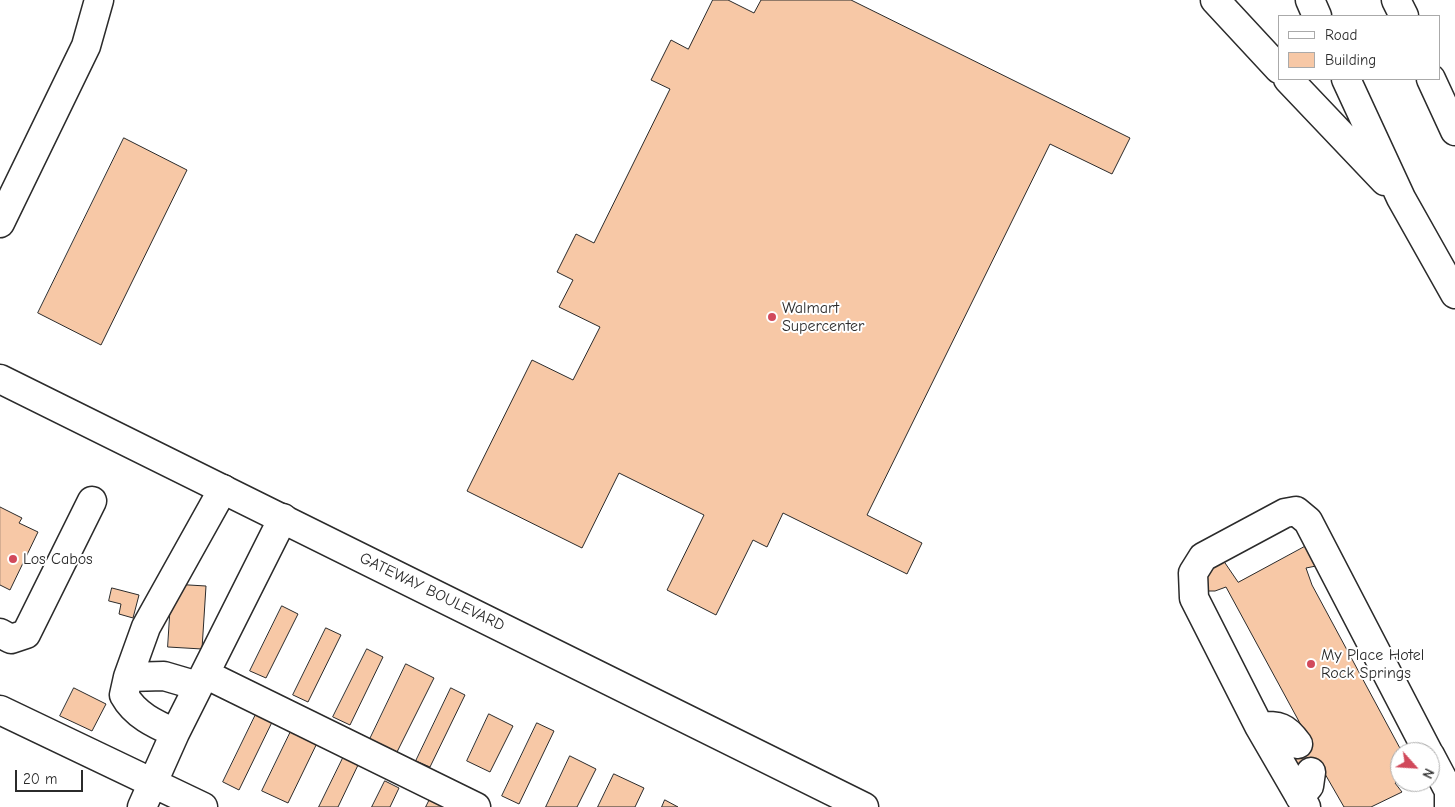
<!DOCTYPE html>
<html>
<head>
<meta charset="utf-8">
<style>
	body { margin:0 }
	#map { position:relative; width:1455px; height:807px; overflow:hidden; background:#fff; font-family:"Comic Neue",sans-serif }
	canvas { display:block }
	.legend { position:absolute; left:1278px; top:15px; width:162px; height:65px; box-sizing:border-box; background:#fff; border:1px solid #aaa; margin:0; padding:6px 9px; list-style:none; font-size:15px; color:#2b2b2b }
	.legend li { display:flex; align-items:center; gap:10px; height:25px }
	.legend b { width:25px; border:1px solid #aaa }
	.north { position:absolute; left:1390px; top:742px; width:50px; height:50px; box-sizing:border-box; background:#fff; border:1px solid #aaa; border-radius:50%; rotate:116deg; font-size:14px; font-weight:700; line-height:20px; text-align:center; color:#2b2b2b }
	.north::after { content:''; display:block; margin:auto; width:18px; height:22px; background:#d1495b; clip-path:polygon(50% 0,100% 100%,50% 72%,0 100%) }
	.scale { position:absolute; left:15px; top:770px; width:68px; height:22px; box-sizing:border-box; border:2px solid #2b2b2b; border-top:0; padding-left:6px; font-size:15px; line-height:18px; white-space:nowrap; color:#2b2b2b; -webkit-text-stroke:4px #fff; paint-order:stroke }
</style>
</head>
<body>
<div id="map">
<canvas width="1455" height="807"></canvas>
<ul class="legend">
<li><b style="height:6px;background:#fff"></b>Road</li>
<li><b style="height:14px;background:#f7c8a6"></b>Building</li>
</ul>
<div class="north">N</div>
<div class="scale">20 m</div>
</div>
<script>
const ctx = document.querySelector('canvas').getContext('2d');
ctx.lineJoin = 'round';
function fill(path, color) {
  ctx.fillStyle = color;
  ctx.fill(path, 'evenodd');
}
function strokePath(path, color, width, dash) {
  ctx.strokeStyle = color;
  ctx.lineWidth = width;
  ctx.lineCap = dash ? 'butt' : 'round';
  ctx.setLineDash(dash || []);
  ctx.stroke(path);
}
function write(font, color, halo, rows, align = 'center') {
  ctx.font = font + ' "Comic Neue",sans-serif';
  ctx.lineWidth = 4;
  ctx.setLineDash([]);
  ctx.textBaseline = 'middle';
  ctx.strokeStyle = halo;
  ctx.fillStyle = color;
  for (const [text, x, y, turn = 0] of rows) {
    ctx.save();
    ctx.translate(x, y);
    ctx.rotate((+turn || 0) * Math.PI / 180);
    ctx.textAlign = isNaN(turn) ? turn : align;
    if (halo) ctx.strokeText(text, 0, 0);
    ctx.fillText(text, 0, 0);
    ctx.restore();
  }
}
const building = new Path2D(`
	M 713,0 L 728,0 L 754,13 L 761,0 L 851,0 L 1130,138 L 1112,174 L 1050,144 L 867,515 L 922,543 L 907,574 L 783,513 L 767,547 L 753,540 L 716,615 L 667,590 L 704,515 L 619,473 L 582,548 L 467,491 L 532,360 L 573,380 L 600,327 L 559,307 L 573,280 L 557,272 L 576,234 L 594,243 L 670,89 L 651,80 L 671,40 L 688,49 Z
	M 124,138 L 187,170 L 101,345 L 38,313 Z
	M 0,507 L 22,518 L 19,523 L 38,532 L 10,590 L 0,585 Z
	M 1308,545 L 1316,566 L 1306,568 L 1312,585 L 1402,752 L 1400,781 L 1395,783 L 1402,792 L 1371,807 L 1344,807 L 1321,767 L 1297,780 L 1280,756 L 1308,738 L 1226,587 L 1215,591 L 1206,591 L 1208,572 L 1223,560 L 1238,582 Z
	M 172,584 L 206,586 L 202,649 L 168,647 Z
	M 112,588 L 139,595 L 133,618 L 119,614 L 121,604 L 109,601 Z
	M 282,606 L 298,614 L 266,678 L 250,671 Z
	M 326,628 L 341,635 L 308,702 L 293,695 Z
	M 367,649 L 383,657 L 350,725 L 333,717 Z
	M 406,664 L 434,678 L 397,752 L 370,739 Z
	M 74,688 L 106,704 L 92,731 L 60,716 Z
	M 451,688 L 465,695 L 430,767 L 416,761 Z
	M 259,708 L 275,716 L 239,790 L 223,782 Z
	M 489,714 L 513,726 L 490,772 L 467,761 Z
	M 537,723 L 554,731 L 519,804 L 502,796 Z
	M 294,725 L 320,737 L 288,803 L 262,791 Z
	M 344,756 L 359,763 L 338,807 L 319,807 Z
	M 570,756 L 596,769 L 577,807 L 546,807 Z
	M 614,774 L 644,788 L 635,807 L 598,807 Z
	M 385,781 L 399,788 L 390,807 L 372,807 Z
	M 433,793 L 447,799 L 443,807 L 426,807 Z
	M 665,800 L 678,807 L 662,807 Z`);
const minor = new Path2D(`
	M 0,223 L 86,46 L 99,0
	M 0,633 L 11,639 L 26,634 L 92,501
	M 205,674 L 476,807
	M 128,677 L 146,627 L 223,489
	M 0,710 L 203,807
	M 1259,726 C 1280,726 1285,726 1298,744
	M 175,733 C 155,724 135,715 124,695 L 128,677 L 164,676 L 198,686
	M 1430,755 L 1449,791 L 1449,807
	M 1300,797 L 1309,786 L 1311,772
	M 142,807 L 175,733 L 283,518
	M 1306,807 L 1259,726 L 1194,598 L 1193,573 L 1203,557 L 1285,513 L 1296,511 L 1308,521 L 1428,752`);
const major = new Path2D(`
	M 0,379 L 864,807`);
const highway = new Path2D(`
	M 1215,0 L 1279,69
	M 1310,0 L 1317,16
	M 1396,0 L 1404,16
	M 1288,79 L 1385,181
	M 1346,79 L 1401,198 L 1455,294
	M 1431,79 L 1455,131`);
const markers = [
	[772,317,5,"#d1495b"],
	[13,559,5,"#d1495b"],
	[1311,664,5,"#d1495b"]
];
const poiNames = [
	["Walmart",782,308],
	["Supercenter",782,326],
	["Los Cabos",23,559],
	["My Place Hotel",1321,655],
	["Rock Springs",1321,673]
];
const streetNames = [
	["GATEWAY BOULEVARD",432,592,26]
];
fill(building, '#f7c8a6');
strokePath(building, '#2b2b2b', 1);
strokePath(minor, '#2b2b2b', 31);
strokePath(major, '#2b2b2b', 31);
strokePath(highway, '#2b2b2b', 31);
strokePath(minor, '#fff', 28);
strokePath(major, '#fff', 28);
strokePath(highway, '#fff', 28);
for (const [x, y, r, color] of markers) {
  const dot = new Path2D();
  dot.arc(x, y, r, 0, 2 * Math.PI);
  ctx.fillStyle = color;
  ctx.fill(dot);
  strokePath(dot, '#fff', 2);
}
write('16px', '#2b2b2b', '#fff', poiNames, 'left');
write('16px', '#2b2b2b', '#fff', streetNames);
</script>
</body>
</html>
